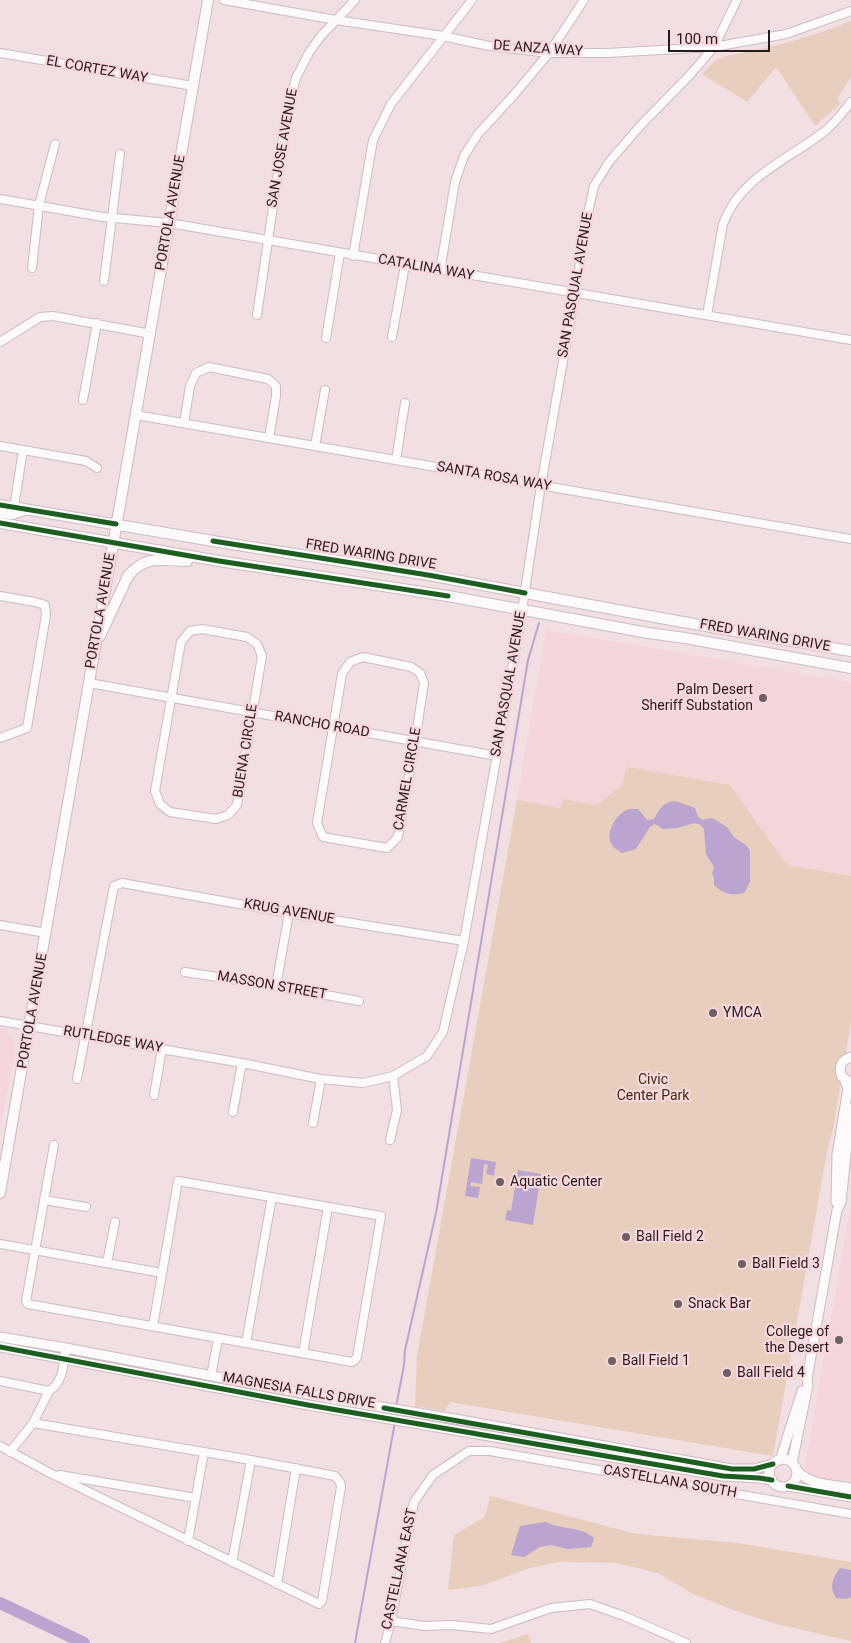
<!DOCTYPE html>
<html>
<head>
<meta charset="utf-8">
<style>
	body { margin:0 }
	#map { position:relative; width:851px; height:1643px; overflow:hidden; background:#f1dfe2; font-family:Roboto,sans-serif }
	canvas { display:block }
	.scale { position:absolute; left:668px; top:30px; width:102px; height:22px; box-sizing:border-box; border:2px solid #261b1d; border-top:0; padding-left:6px; font-size:15px; line-height:18px; white-space:nowrap; color:#261b1d; -webkit-text-stroke:4px #f8d8dd; paint-order:stroke }
</style>
</head>
<body>
<div id="map">
<canvas width="851" height="1643"></canvas>
<div class="scale">100 m</div>
</div>
<script>
const ctx = document.querySelector('canvas').getContext('2d');
ctx.lineJoin = 'round';
function fill(path, color) {
  ctx.fillStyle = color;
  ctx.fill(path, 'evenodd');
}
function strokePath(path, color, width, dash) {
  ctx.strokeStyle = color;
  ctx.lineWidth = width;
  ctx.lineCap = dash ? 'butt' : 'round';
  ctx.setLineDash(dash || []);
  ctx.stroke(path);
}
function write(font, color, halo, rows, align = 'center') {
  ctx.font = font + ' Roboto,sans-serif';
  ctx.lineWidth = 4.5;
  ctx.setLineDash([]);
  ctx.textBaseline = 'middle';
  ctx.strokeStyle = halo;
  ctx.fillStyle = color;
  for (const [text, x, y, turn = 0] of rows) {
    ctx.save();
    ctx.translate(x, y);
    ctx.rotate((+turn || 0) * Math.PI / 180);
    ctx.textAlign = isNaN(turn) ? turn : align;
    if (halo) ctx.strokeText(text, 0, 0);
    ctx.fillText(text, 0, 0);
    ctx.restore();
  }
}
const built = new Path2D(`
	M 546,630 L 851,682 L 851,876 L 787,865 L 730,785 L 626,768 L 623,785 L 596,805 L 563,799 L 561,808 L 517,800 Z
	M 0,1028 L 6,1029 L 16,1043 L 0,1130 Z
	M 851,1204 L 851,1484 L 803,1476 Z`);
const green = new Path2D(`
	M 851,21 L 851,77 L 837,99 L 841,103 L 815,126 L 776,67 L 747,102 L 702,74 L 715,61 L 726,56 C 769,48 810,38 851,21 Z
	M 626,767 L 730,785 L 787,865 L 851,876 L 851,1022 L 834,1124 L 827,1152 L 773,1456 L 450,1402 L 445,1411 L 415,1406 L 417,1356 L 517,800 L 561,808 L 563,799 L 596,805 L 623,785 Z
	M 490,1496 L 637,1534 L 738,1543 L 851,1562 L 851,1641 L 776,1624 L 733,1610 L 693,1594 L 658,1573 L 617,1563 L 559,1562 L 530,1568 L 481,1586 L 448,1590 L 454,1535 L 485,1517 Z
	M 528,1634 L 531,1643 L 500,1643 Z`);
const water = new Path2D(`
	M 675,801 L 695,808 L 698,817 L 703,820 L 712,818 L 727,827 L 734,837 L 746,845 L 750,851 L 750,882 L 744,893 C 730,896 724,894 714,885 L 714,877 L 712,874 L 714,867 L 706,854 L 704,829 L 701,825 L 695,823 L 677,828 L 663,829 L 655,824 L 650,827 L 636,849 L 622,853 C 619,851 614,848 612,845 C 604,834 617,812 629,809 C 632,809 635,809 638,809 L 647,820 L 654,819 C 659,810 663,802 675,801 Z
	M 471,1158 L 496,1162 L 494,1176 L 486,1174 L 488,1165 L 484,1164 L 482,1184 L 471,1182 L 470,1186 L 480,1187 L 478,1198 L 465,1196 Z
	M 518,1170 L 541,1174 L 533,1225 L 505,1220 L 507,1210 L 511,1211 Z
	M 546,1522 C 561,1530 581,1526 594,1538 L 591,1547 L 567,1549 L 552,1545 L 540,1547 L 524,1557 L 511,1555 L 520,1526 Z
	M 840,1568 L 851,1570 L 851,1597 L 845,1599 L 836,1598 C 829,1586 832,1579 840,1568 Z`);
const stream = new Path2D(`
	M 396,1407 L 404,1365 L 405,1350 L 436,1213 L 528,660 L 539,623
	M 355,1643 L 395,1422`);
const river = new Path2D(`
	M 0,1603 L 84,1643`);
const minor = new Path2D(`
	M 224,0 L 336,20 L 443,36 L 489,46 L 549,53 L 607,53 L 714,47 L 786,34 L 851,11
	M 0,53 L 193,86
	M 0,199 L 103,217 L 169,223 L 851,340
	M 353,256 L 373,140 L 391,104 L 472,0
	M 32,268 L 39,205 L 55,144
	M 440,271 L 455,182 L 464,156 L 478,134 L 513,96 L 549,53 L 584,0
	M 104,281 L 120,154
	M 257,315 L 287,112 L 296,78 L 310,51 L 321,36 L 355,0
	M 707,315 L 723,224 C 740,177 788,160 825,131 C 835,123 843,112 851,102
	M 392,337 L 405,265
	M 326,338 L 340,253
	M 0,342 L 40,317 L 53,316 L 151,334
	M 83,400 L 97,323
	M 136,415 L 851,539
	M 184,423 L 190,386 L 196,373 L 209,367 L 268,379 L 276,386 L 276,396 L 269,438
	M 0,446 L 86,461 L 97,468
	M 315,446 L 325,390
	M 396,460 L 405,403
	M 14,507 L 23,450
	M 0,596 L 35,602 L 45,605 L 46,615 L 27,728 L 0,738
	M 202,629 L 247,637 L 257,644 L 262,656 L 237,805 L 228,815 L 216,819 L 170,812 L 160,804 L 155,791 L 181,642 L 190,631 Z
	M 363,657 L 411,667 L 420,673 L 424,683 L 415,742 L 398,837 L 387,848 L 323,837 L 317,823 L 342,674 L 350,662 Z
	M 89,683 L 497,756
	M 0,925 L 46,933
	M 185,972 L 276,986 L 359,1001
	M 276,986 L 289,913
	M 0,1021 L 242,1063 L 321,1079 L 363,1083 L 393,1076 L 427,1056 L 443,1032 L 464,941 L 520,624 L 541,485 L 575,294 L 587,218 L 594,186 L 609,162 L 640,126 L 688,77 L 714,47 L 737,0
	M 77,1079 L 114,886 L 122,883 L 289,913 L 464,941
	M 154,1095 L 162,1049
	M 233,1112 L 242,1063
	M 313,1123 L 321,1079
	M 390,1140 L 397,1110 L 393,1076
	M 54,1145 L 26,1301 L 28,1304 L 352,1362 L 355,1360 L 357,1357 L 381,1216 L 178,1181 L 153,1326
	M 44,1200 L 86,1207
	M 0,1244 L 162,1273
	M 107,1263 L 115,1222
	M 246,1343 L 272,1197
	M 303,1353 L 328,1207
	M 211,1376 L 218,1339
	M 0,1381 L 49,1391 L 33,1423
	M 49,1391 C 64,1382 63,1364 66,1348
	M 0,1446 L 50,1473 L 319,1604 L 322,1601 L 341,1487 L 340,1482 L 335,1476 L 251,1460 L 33,1423 L 10,1452
	M 60,1475 L 196,1498
	M 188,1541 L 204,1452
	M 232,1562 L 251,1460
	M 277,1584 L 296,1468
	M 391,1621 L 424,1626 L 452,1625 L 491,1629 L 551,1608 L 590,1604 L 624,1616 L 686,1643
	M 385,1643 L 391,1621 L 414,1502 L 433,1475 L 469,1451 L 490,1451 L 851,1514`);
const tertiary = new Path2D(`
	M 851,1083 L 842,1077 C 838,1068 841,1060 851,1057
	M 836,1202 L 837,1155 L 848,1088 L 845,1081
	M 0,1337 L 66,1348 L 333,1399 L 455,1419 L 732,1469 L 754,1469 L 773,1464
	M 0,1347 L 308,1405 L 723,1476 L 759,1478 L 772,1480
	M769 1473a14 14 0 1 1 28 0a14 14 0 1 1-28 0Z
	M 780,1460 L 802,1391
	M 792,1463 L 808,1385 L 807,1379 L 837,1210 L 841,1202 L 851,1108
	M 797,1471 C 811,1485 832,1485 851,1488
	M 788,1486 L 851,1497`);
const secondary = new Path2D(`
	M 0,505 L 225,543 L 428,575 L 677,621 L 851,651
	M 0,513 L 12,514 L 25,510
	M 0,523 L 219,561 L 448,596 L 648,633 L 685,638 L 851,668
	M 100,636 L 128,576 C 145,555 162,560 187,561
	M 0,1193 L 208,0`);
const cycleway = new Path2D(`
	M 0,505 L 116,524
	M 0,523 L 219,561 L 448,596
	M 213,541 L 428,575 L 525,593
	M 0,1347 L 308,1405 L 723,1476 L 759,1478 L 772,1480
	M 384,1408 L 732,1469 L 754,1469 L 773,1464
	M 788,1486 L 851,1497`);
const markers = [
	[763,698,5,"#6d6062"],
	[713,1013,5,"#6d6062"],
	[500,1182,5,"#6d6062"],
	[626,1237,5,"#6d6062"],
	[742,1264,5,"#6d6062"],
	[678,1304,5,"#6d6062"],
	[839,1340,5,"#6d6062"],
	[612,1361,5,"#6d6062"],
	[727,1373,5,"#6d6062"]
];
const streetNames = [
	["DE ANZA WAY",538,49,4],
	["EL CORTEZ WAY",97,70,10],
	["SAN JOSE AVENUE",283,148,-80],
	["PORTOLA AVENUE",171,213,-80],
	["CATALINA WAY",426,268,10],
	["SAN PASQUAL AVENUE",576,285,-80],
	["SANTA ROSA WAY",494,477,10],
	["FRED WARING DRIVE",371,555,9],
	["PORTOLA AVENUE",101,611,-80],
	["FRED WARING DRIVE",765,636,10],
	["SAN PASQUAL AVENUE",509,684,-80],
	["RANCHO ROAD",322,725,10],
	["BUENA CIRCLE",246,751,-81],
	["CARMEL CIRCLE",408,779,-80],
	["KRUG AVENUE",289,912,10],
	["MASSON STREET",272,986,10],
	["PORTOLA AVENUE",33,1011,-80],
	["RUTLEDGE WAY",113,1040,10],
	["MAGNESIA FALLS DRIVE",299,1391,10],
	["CASTELLANA SOUTH",670,1482,10],
	["CASTELLANA EAST",400,1569,-78]
];
const poiNames = [
	["Palm Desert",753,690,"right"],
	["Sheriff Substation",753,706,"right"],
	["YMCA",723,1013],
	["Aquatic Center",510,1182],
	["Ball Field 2",636,1237],
	["Ball Field 3",752,1264],
	["Snack Bar",688,1304],
	["College of",829,1332,"right"],
	["the Desert",829,1348,"right"],
	["Ball Field 1",622,1361],
	["Ball Field 4",737,1373]
];
const parkNames = [
	["Civic",653,1080],
	["Center Park",653,1096]
];
fill(built, '#f3d5da');
fill(green, '#e7cebd');
fill(water, '#baa4d0');
strokePath(stream, '#baa4d0', 2);
strokePath(river, '#baa4d0', 12);
strokePath(minor, '#cbbdbf', 10);
strokePath(tertiary, '#cbbdbf', 11);
strokePath(secondary, '#cbbdbf', 12);
strokePath(minor, '#fdfafb', 8);
strokePath(tertiary, '#fdfafb', 9);
strokePath(secondary, '#fdfafb', 10);
strokePath(cycleway, '#1b5e20', 5);
for (const [x, y, r, color] of markers) {
  const dot = new Path2D();
  dot.arc(x, y, r, 0, 2 * Math.PI);
  ctx.fillStyle = color;
  ctx.fill(dot);
  strokePath(dot, '#f8d8dd', 2);
}
write('14px', '#261b1d', '#f8d8dd', streetNames);
write('14px', '#261b1d', '#f8d8dd', poiNames, 'left');
write('14px', '#402c11', '#f8d8dd', parkNames);
</script>
</body>
</html>
